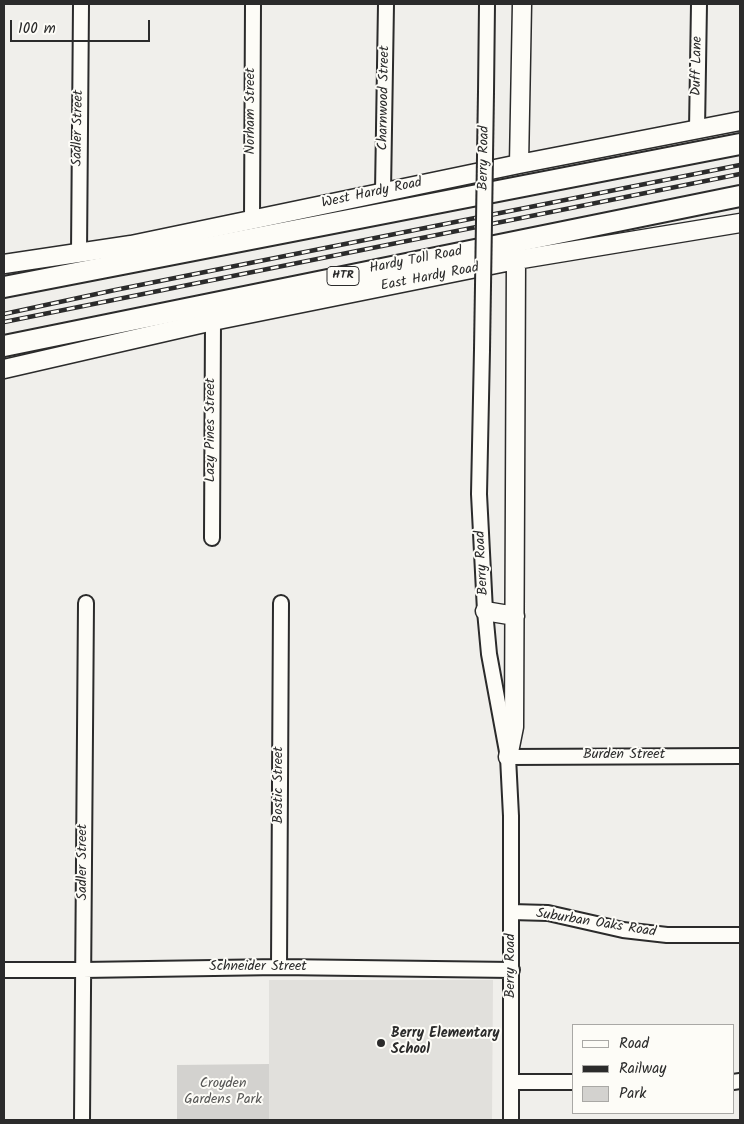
<!DOCTYPE html>
<html>
<head>
<meta charset="utf-8">
<style>
	body { margin:0 }
	#map { position:relative; width:744px; height:1124px; overflow:hidden; background:#f0efeb; font-family:Kalam,sans-serif }
	canvas { display:block }
	.frame { position:absolute; inset:0; border:5px solid #2b2b2b; pointer-events:none }
	.legend { position:absolute; left:572px; top:1024px; width:162px; height:90px; box-sizing:border-box; background:#fdfcf7; border:1px solid #a9a8a5; margin:0; padding:6px 9px; list-style:none; font-size:15px; color:#2b2b2b }
	.legend li { display:flex; align-items:center; gap:10px; height:25px }
	.legend b { width:25px; border:1px solid #a9a8a5 }
	.scale { position:absolute; left:10px; top:20px; width:140px; height:22px; box-sizing:border-box; border:2px solid #2b2b2b; border-top:0; padding-left:6px; font-size:15px; line-height:18px; white-space:nowrap; color:#2b2b2b; -webkit-text-stroke:4px #fdfcf7; paint-order:stroke }
</style>
</head>
<body>
<div id="map">
<canvas width="744" height="1124"></canvas>
<div class="frame"></div>
<ul class="legend">
<li><b style="height:6px;background:#fdfcf7"></b>Road</li>
<li><b style="height:6px;background:#2b2b2b"></b>Railway</li>
<li><b style="height:14px;background:#d3d2cf"></b>Park</li>
</ul>
<div class="scale">100 m</div>
</div>
<script>
const ctx = document.querySelector('canvas').getContext('2d');
ctx.lineJoin = 'round';
function fill(path, color) {
  ctx.fillStyle = color;
  ctx.fill(path, 'evenodd');
}
function strokePath(path, color, width, dash) {
  ctx.strokeStyle = color;
  ctx.lineWidth = width;
  ctx.lineCap = dash ? 'butt' : 'round';
  ctx.setLineDash(dash || []);
  ctx.stroke(path);
}
function write(font, color, halo, rows, align = 'center') {
  ctx.font = font + ' Kalam,sans-serif';
  ctx.lineWidth = 4;
  ctx.setLineDash([]);
  ctx.textBaseline = 'middle';
  ctx.strokeStyle = halo;
  ctx.fillStyle = color;
  for (const [text, x, y, turn = 0] of rows) {
    ctx.save();
    ctx.translate(x, y);
    ctx.rotate((+turn || 0) * Math.PI / 180);
    ctx.textAlign = isNaN(turn) ? turn : align;
    if (halo) ctx.strokeText(text, 0, 0);
    ctx.fillText(text, 0, 0);
    ctx.restore();
  }
}
const built = new Path2D(`
	M 269,980 L 493,980 L 492,1120 L 269,1120 Z`);
const green = new Path2D(`
	M 269,1064 L 269,1120 L 177,1120 L 177,1065 Z`);
const minor = new Path2D(`
	M 486,92 L 487,4
	M 697,129 L 699,4
	M 383,191 L 386,4
	M 252,219 L 253,4
	M 79,253 L 81,4
	M 482,350 L 479,494 L 485,611 L 489,654 L 508,757 L 511,816 L 511,1120
	M 212,538 L 213,321
	M 508,757 L 740,756
	M 511,912 L 548,913 L 623,930 L 667,935 L 740,935
	M 279,967 L 281,603
	M 4,970 L 83,970 L 279,967 L 512,970
	M 511,1082 L 573,1082
	M 733,1082 L 740,1081
	M 82,1120 L 86,603`);
const major = new Path2D(`
	M 519,164 L 522,4
	M 4,264 L 131,245 L 519,164 L 740,121
	M 4,369 L 213,321 L 516,260 L 740,223
	M 485,611 L 515,616
	M 508,757 L 514,727 L 516,260`);
const highway = new Path2D(`
	M 4,287 L 740,144
	M 4,346 L 740,196`);
const rail = new Path2D(`
	M 4,314 L 115,290 L 740,165
	M 4,322 L 740,174`);
const minorBridge = new Path2D(`
	M 482,350 L 486,92`);
const markers = [
	[381,1043,5,"#2b2b2b"]
];
const shields = [
	[343,276,32]
];
const shieldNames = [
	["HTR",343,276]
];
const streetNames = [
	["Duff Lane",698,66,-89],
	["Charnwood Street",385,98,-89],
	["Norham Street",252,111,-90],
	["Sadler Street",79,128,-89],
	["Berry Road",485,158,-89],
	["West Hardy Road",372,194,-12],
	["Hardy Toll Road",416,261,-11],
	["East Hardy Road",430,278,-11],
	["Lazy Pines Street",212,430,-90],
	["Berry Road",483,563,-93],
	["Burden Street",624,756],
	["Bostic Street",280,785,-90],
	["Sadler Street",84,862,-90],
	["Suburban Oaks Road",596,924,9],
	["Berry Road",512,966,-90],
	["Schneider Street",258,968]
];
const poiNames = [
	["Berry Elementary",391,1035],
	["School",391,1051]
];
const parkNames = [
	["Croyden",223,1085],
	["Gardens Park",223,1101]
];
fill(built, '#e1e0dc');
fill(green, '#d3d2cf');
strokePath(minor, '#2b2b2b', 18);
strokePath(major, '#2b2b2b', 21);
strokePath(highway, '#2b2b2b', 24);
strokePath(minor, '#fdfcf7', 14);
strokePath(major, '#fdfcf7', 18);
strokePath(highway, '#fdfcf7', 20);
strokePath(rail, '#2b2b2b', 4.5);
strokePath(rail, '#fdfcf7', 2.5, [8]);
strokePath(minorBridge, '#2b2b2b', 18, []);
strokePath(minorBridge, '#fdfcf7', 14);
for (const [x, y, r, color] of markers) {
  const dot = new Path2D();
  dot.arc(x, y, r, 0, 2 * Math.PI);
  ctx.fillStyle = color;
  ctx.fill(dot);
  strokePath(dot, '#fdfcf7', 2);
}
for (const [x, y, w] of shields) {
  const box = new Path2D();
  box.roundRect(x - w / 2, y - 9.5, w, 19, 4);
  ctx.fillStyle = '#fdfcf7';
  ctx.fill(box);
  strokePath(box, '#2b2b2b', 1);
}
write('bold 12px', '#2b2b2b', null, shieldNames);
write('14px', '#2b2b2b', '#fdfcf7', streetNames);
write('bold 14px', '#2b2b2b', '#fdfcf7', poiNames, 'left');
write('14px', '#555554', '#fdfcf7', parkNames);
</script>
</body>
</html>
